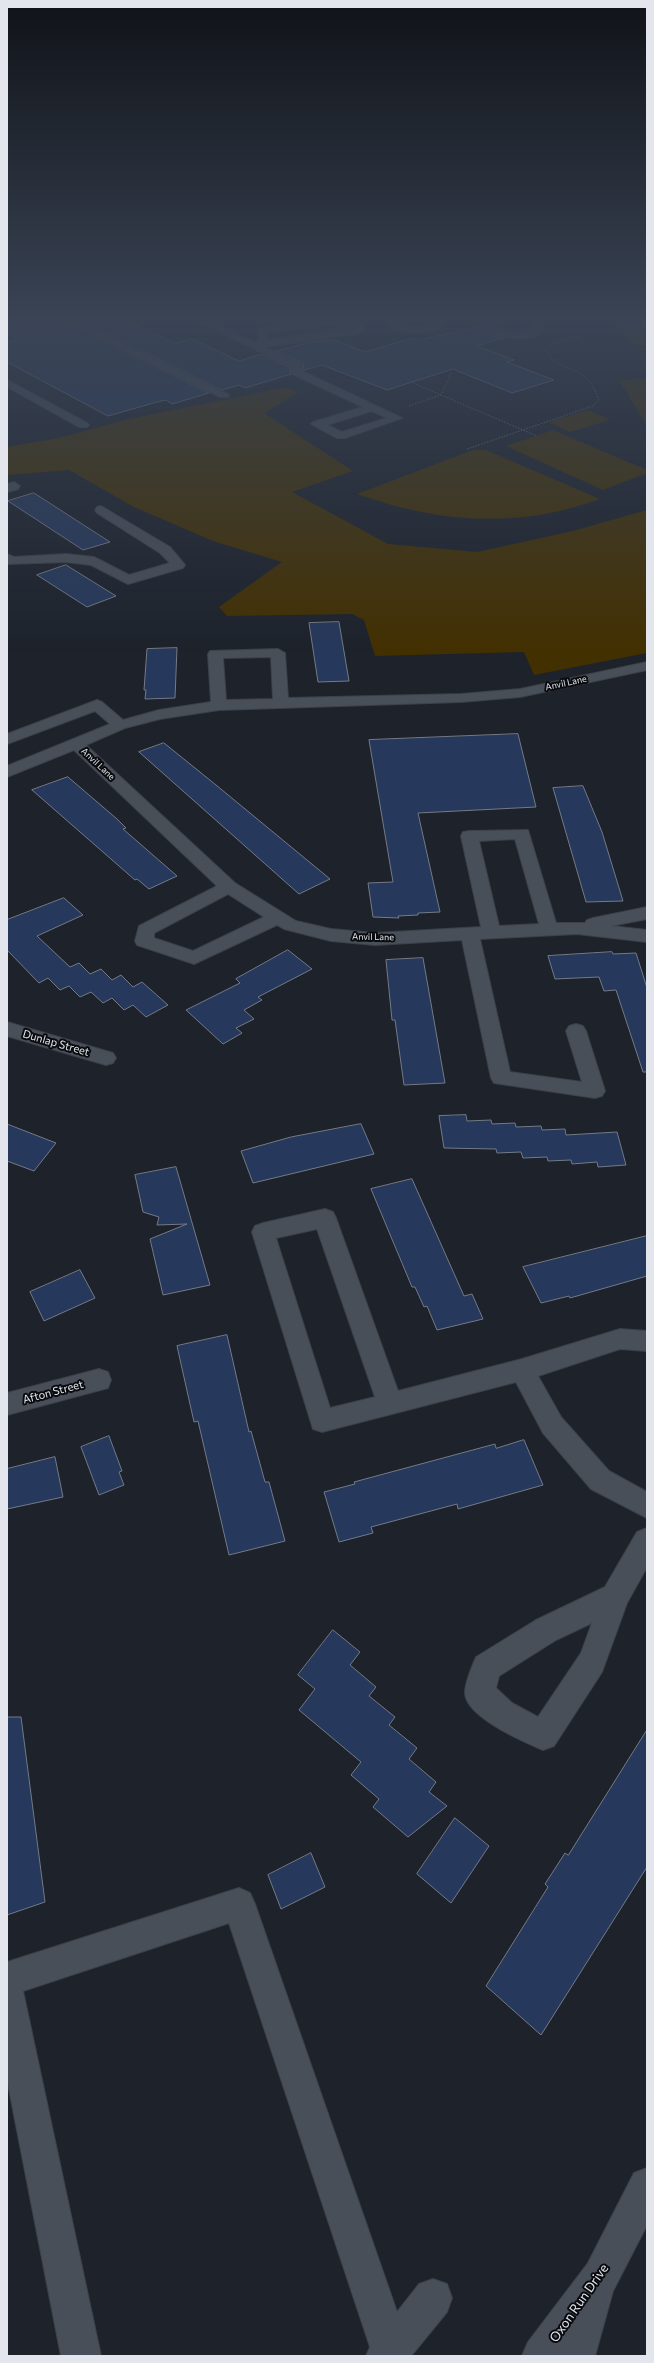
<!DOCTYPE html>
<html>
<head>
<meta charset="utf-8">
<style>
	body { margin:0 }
	#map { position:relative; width:654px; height:2363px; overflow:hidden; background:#1d222b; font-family:Commissioner,sans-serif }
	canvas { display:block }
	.frame { position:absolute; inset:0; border:8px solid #e3e7ed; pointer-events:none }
</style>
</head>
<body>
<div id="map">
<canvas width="654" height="2363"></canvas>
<div class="frame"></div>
</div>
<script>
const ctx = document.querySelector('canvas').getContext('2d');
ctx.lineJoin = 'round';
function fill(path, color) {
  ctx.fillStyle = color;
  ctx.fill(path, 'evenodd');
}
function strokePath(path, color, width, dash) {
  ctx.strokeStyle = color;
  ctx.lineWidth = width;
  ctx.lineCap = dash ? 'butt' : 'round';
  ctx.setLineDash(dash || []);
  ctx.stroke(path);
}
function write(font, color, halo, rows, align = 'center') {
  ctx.font = font + ' Commissioner,sans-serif';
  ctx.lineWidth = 4;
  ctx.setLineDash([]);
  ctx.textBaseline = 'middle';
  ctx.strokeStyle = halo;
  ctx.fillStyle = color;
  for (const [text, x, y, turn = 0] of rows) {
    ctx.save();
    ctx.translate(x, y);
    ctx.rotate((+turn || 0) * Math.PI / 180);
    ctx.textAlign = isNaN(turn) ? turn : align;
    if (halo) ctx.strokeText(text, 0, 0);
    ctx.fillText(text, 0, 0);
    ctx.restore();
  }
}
const green = new Path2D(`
	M 612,321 L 647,321 L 647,346 L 633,344 Z
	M 647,379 L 647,426 L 619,380 Z
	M 287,387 L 298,393 L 264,413 L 353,471 L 292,492 L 388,544 L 477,552 L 573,531 L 647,510 L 647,653 L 534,675 L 524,652 L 375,656 L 364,620 L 352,614 L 227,616 L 219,607 L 282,562 L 213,541 L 132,506 L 69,470 L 7,475 L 7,447 L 59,438 L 129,419 Z
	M 588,410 L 610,420 L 570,432 L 548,422 Z
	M 553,430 L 647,470 L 647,473 L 603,490 L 506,446 Z
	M 473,450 L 486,450 L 600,499 C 519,529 437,523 357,494 Z`);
const building = new Path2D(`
	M 7,321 L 63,321 L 209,393 L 172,404 L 166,400 L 157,402 L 108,416 L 7,362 L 7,342 L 17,340 L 7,333 Z
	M 81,321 L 125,321 L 176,343 L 192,339 L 239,361 L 262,354 L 290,368 L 291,374 L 245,388 L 239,385 L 222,390 Z
	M 483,326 L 491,335 L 503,338 L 477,346 L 514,360 L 507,362 L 554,380 L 512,393 L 453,369 L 387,390 L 322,365 L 304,370 L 303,363 L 276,351 L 311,342 L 335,340 L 365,352 L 412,338 L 416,340 Z
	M 34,493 L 110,542 L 83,550 L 8,501 Z
	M 66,565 L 116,596 L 87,607 L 37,575 Z
	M 339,622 L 349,681 L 318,682 L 309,623 Z
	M 177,648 L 175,698 L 145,699 L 146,690 L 144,690 L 147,649 Z
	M 518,734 L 536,807 L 418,813 L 440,912 L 418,913 L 418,915 L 398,916 L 399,918 L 373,917 L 368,883 L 393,882 L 369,740 Z
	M 164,743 L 216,785 L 330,879 L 299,894 L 139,752 Z
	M 68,777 L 117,819 L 126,828 L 123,829 L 177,876 L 149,889 L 137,879 L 135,880 L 32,790 Z
	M 583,786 L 602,832 L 623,901 L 586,902 L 553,788 Z
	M 64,898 L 83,915 L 37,936 L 70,967 L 79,963 L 90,974 L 101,969 L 112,980 L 121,975 L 133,987 L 142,982 L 168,1005 L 146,1017 L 133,1005 L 124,1010 L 112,998 L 103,1003 L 91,992 L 80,997 L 69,986 L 60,990 L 48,978 L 39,983 L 7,950 L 7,920 Z
	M 288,950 L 312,969 L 258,997 L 262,1000 L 244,1010 L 254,1019 L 236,1028 L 242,1033 L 223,1044 L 186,1010 L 240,983 L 236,979 Z
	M 612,952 L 613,954 L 636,953 L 647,988 L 647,1072 L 643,1072 L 616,990 L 604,991 L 599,977 L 555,979 L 548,956 Z
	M 423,958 L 445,1083 L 404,1085 L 395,1020 L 392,1020 L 386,960 Z
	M 466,1115 L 467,1121 L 491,1120 L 492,1124 L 515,1123 L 516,1127 L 541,1126 L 542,1130 L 565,1129 L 566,1135 L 617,1132 L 626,1165 L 598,1167 L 597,1162 L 572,1164 L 571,1160 L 548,1161 L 547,1157 L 523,1158 L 521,1152 L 497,1153 L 496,1149 L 444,1148 L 439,1116 Z
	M 7,1124 L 56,1143 L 34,1171 L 7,1161 Z
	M 361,1124 L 374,1154 L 253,1183 L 241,1151 L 291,1137 Z
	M 176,1167 L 210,1285 L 163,1295 L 150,1239 L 187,1224 L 157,1225 L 159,1217 L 143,1212 L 135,1175 Z
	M 412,1179 L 464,1296 L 472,1294 L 483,1319 L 437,1330 L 427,1306 L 424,1307 L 415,1287 L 412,1287 L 371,1189 Z
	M 647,1236 L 647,1276 L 570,1298 L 569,1296 L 541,1303 L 523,1267 Z
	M 80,1270 L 95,1298 L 44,1321 L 30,1292 Z
	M 227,1335 L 249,1432 L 251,1431 L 265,1482 L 269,1482 L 285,1541 L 229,1555 L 198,1421 L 194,1422 L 177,1346 Z
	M 109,1436 L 122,1471 L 119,1472 L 124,1485 L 99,1495 L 81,1447 Z
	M 524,1440 L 543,1485 L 458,1509 L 457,1504 L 371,1527 L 373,1533 L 339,1542 L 324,1492 L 355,1484 L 354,1482 L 495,1444 L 496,1448 Z
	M 55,1457 L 63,1497 L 7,1509 L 7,1469 Z
	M 333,1630 L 360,1652 L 350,1665 L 376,1687 L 369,1696 L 395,1717 L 389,1725 L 417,1748 L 409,1759 L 436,1782 L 429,1792 L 447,1806 L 408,1837 L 373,1807 L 379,1799 L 351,1775 L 361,1762 L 299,1710 L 315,1689 L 298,1675 Z
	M 7,1717 L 21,1717 L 45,1902 L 7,1915 Z
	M 647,1730 L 647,1867 L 541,2035 L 486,1986 L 548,1887 L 545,1884 L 565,1853 L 568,1855 Z
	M 455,1818 L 489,1846 L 451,1903 L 417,1874 Z
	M 311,1853 L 325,1887 L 281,1909 L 268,1875 Z`);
const path = new Path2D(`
	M 413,383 L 537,436
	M 409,406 L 441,395 L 452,372
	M 467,449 L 593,406 L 599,400 C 585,359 559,376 545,349 L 553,344 L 580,336`);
const minor = new Path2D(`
	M 64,321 L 77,321 L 229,395 L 228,397 L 220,397 Z
	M 196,321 L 210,321 L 254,342 L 258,342 L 258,329 C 285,322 338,314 364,326 L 364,330 L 356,334 L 264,347 L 302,364 L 302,371 L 402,418 L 345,438 L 337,438 L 311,424 L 313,422 L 363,407 L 292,374 L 292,367 ZM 327,325 L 354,328 L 267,340 L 266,333 ZM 372,411 L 387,418 L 342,432 L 327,425 Z
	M 387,321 L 397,321 L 400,325 C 412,327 423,328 434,323 L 432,321 L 442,321 L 444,324 C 432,337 408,333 394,329 Z
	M 489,321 L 502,321 L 495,326 L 497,330 C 510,333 522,334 534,328 L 523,321 L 539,321 L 545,329 C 532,343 507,338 491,334 L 484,325 Z
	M 7,380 L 87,423 L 89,425 L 87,427 L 79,427 L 7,387 Z
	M 14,482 L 20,486 L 18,489 L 7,492 L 7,484 Z
	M 101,506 L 170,547 L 185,565 L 183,568 L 128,584 L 91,565 L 66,562 L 7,564 L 7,554 L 14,557 L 66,554 L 94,557 L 129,575 L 170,563 L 160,553 L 97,513 L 95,510 L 97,507 Z
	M 278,649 L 285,653 L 288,698 L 461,694 L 520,689 L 647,662 L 647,670 L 520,697 L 461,702 L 219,710 L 160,719 L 125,728 L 86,745 L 235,883 L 296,921 L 331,929 L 375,933 L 481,927 L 461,836 L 463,832 L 469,831 L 528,830 L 556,923 L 585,923 L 587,920 L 593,918 L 647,907 L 647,919 L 611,926 L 647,930 L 647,942 L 577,934 L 480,939 L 510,1072 L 582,1082 L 566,1031 L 569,1026 L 576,1024 L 583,1026 L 586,1031 L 605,1091 L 602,1096 L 595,1098 L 494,1083 L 491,1078 L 462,940 L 375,945 L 331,941 L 284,929 L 277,925 L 194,964 L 137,945 L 135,941 L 139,926 L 217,886 L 74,750 L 7,777 L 7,766 L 110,724 L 95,711 L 7,744 L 7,734 L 97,700 L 102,702 L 123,720 L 159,710 L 211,702 L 208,654 L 210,651 ZM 271,657 L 273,699 L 226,700 L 223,658 ZM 515,839 L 539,924 L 499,926 L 479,841 ZM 228,894 L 264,917 L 193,951 L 154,938 L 154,933 Z
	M 7,1022 L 113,1053 L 116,1058 L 113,1063 L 106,1065 L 7,1036 Z
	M 325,1209 L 333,1212 L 336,1218 L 398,1391 L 522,1359 L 620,1329 L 647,1331 L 647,1351 L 620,1349 L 538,1376 L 561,1417 L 609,1471 L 647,1492 L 647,1518 L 591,1489 L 543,1433 L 516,1382 L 322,1432 L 313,1429 L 252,1232 L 255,1226 L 263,1223 ZM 317,1229 L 375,1397 L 330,1408 L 276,1238 Z
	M 99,1369 L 108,1372 L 111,1380 L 108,1388 L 7,1415 L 7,1393 Z
	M 647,1528 L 647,1567 L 627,1603 L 602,1672 L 554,1746 L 543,1750 C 524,1742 466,1717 465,1693 C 465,1682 472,1667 476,1657 L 536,1620 L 605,1587 L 637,1532 ZM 592,1623 L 581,1653 L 538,1717 L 512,1703 L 496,1688 L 499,1676 L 556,1640 Z
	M 239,1888 L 250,1893 L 255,1904 L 397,2312 L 419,2284 L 433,2279 L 447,2284 L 452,2298 L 447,2312 L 411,2356 L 366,2356 L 370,2347 L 229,1923 L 23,1991 L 101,2356 L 61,2356 L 7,2079 L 7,1962 Z
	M 647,2168 L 647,2225 L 613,2291 L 595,2356 L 522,2356 L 528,2342 L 588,2263 L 634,2173 Z`);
const farStreetnames = [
	["Anvil Lane",566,683,-12],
	["Anvil Lane",98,764,43],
	["Anvil Lane",373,937,1]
];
const streetNames = [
	["Dunlap Street",56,1043,16],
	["Afton Street",53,1392,-15]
];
const nearStreetnames = [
	["Oxon Run Drive",579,2303,-55]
];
fill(green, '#433001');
fill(building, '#26385b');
strokePath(building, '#747a86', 1);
strokePath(minor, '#3c4047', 2);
strokePath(path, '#72777f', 1, [1.5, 1.5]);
fill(minor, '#494f59');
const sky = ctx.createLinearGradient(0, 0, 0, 652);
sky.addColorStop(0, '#101318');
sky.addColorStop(0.49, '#3a4455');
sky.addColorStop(1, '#3a445500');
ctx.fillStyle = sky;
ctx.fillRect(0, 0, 654, 652);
write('9px', '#e3e7ed', '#090b0f', farStreetnames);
write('11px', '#e3e7ed', '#090b0f', streetNames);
write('13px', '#e3e7ed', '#090b0f', nearStreetnames);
</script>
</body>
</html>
